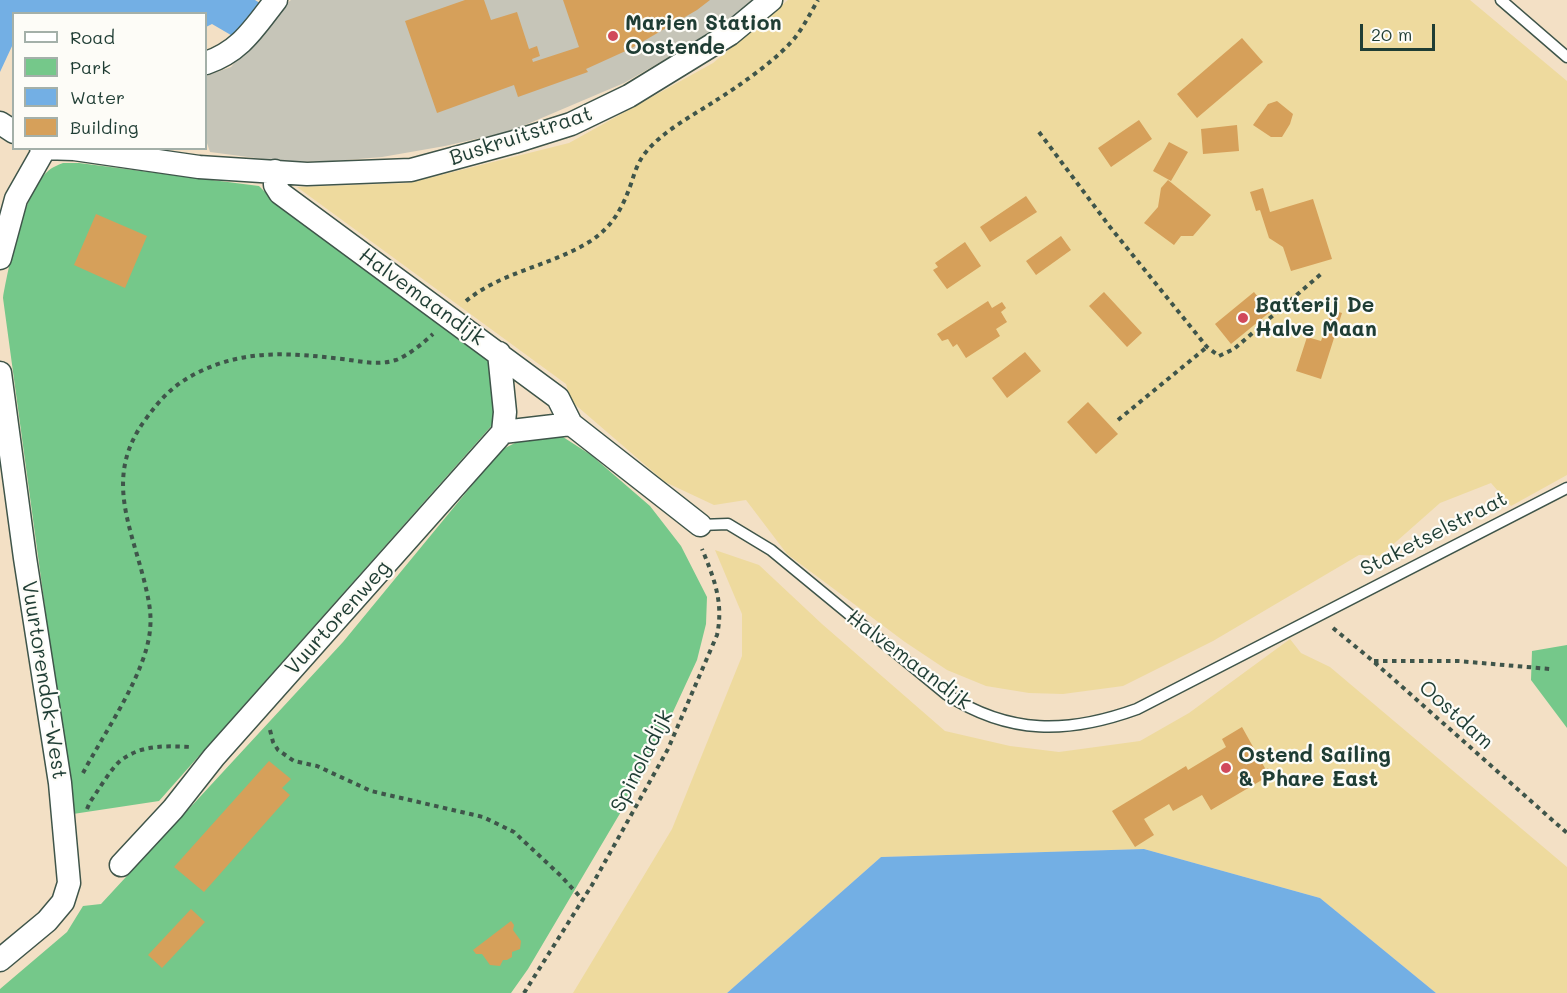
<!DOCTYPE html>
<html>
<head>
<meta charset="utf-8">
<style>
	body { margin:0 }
	#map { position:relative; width:1567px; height:993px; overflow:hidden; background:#f3e0c5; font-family:Mali,sans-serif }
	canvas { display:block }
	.legend { position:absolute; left:12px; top:12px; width:195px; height:138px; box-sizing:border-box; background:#fdfcf7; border:2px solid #a4b0a9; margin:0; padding:8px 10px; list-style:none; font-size:18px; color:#1f3d34 }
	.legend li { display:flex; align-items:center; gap:12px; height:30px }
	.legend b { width:30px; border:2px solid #a4b0a9 }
	.scale { position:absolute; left:1360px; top:24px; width:75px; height:27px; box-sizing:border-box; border:3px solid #1f3d34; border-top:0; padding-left:8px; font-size:18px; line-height:21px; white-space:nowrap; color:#1f3d34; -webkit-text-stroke:4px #fdfcf7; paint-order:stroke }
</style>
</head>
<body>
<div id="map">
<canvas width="1567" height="993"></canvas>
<ul class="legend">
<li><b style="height:8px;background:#fff"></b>Road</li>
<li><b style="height:16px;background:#75c88a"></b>Park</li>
<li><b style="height:16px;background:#73afe4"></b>Water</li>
<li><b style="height:16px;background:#d6a05a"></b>Building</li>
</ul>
<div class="scale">20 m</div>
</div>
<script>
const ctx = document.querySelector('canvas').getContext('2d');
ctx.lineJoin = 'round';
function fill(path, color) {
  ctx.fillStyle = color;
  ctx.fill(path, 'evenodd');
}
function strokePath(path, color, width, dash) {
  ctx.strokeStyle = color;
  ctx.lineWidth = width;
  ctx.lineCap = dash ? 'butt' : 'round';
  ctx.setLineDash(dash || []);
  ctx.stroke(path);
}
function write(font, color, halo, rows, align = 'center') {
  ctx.font = font + ' Mali,sans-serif';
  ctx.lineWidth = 4.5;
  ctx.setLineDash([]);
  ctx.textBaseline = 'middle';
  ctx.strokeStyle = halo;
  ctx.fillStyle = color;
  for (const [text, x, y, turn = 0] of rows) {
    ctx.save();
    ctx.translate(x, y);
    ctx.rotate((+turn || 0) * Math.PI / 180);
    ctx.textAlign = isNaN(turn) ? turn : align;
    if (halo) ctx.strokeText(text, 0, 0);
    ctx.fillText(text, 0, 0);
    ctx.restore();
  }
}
const industrial = new Path2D(`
	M 291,0 L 755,0 L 723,26 L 624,83 L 511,131 L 445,146 L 382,157 L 334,161 L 286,162 L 210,152 L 206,140 L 206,76 L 231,67 L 276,12 Z`);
const green = new Path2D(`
	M 63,163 L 79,163 L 259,186 L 276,203 L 490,358 L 494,423 L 159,801 L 73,814 L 3,298 C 8,268 24,192 47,172 C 52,167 58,165 63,163 Z
	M 533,434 L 563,437 L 591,455 L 650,506 L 681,546 L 707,597 L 706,624 L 697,660 L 648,766 L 528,969 L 511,993 L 0,993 L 0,989 L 67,932 L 83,906 L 101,904 L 343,642 L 501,450 Z
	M 1567,645 L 1567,728 L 1531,680 L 1532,651 Z`);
const sand = new Path2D(`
	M 788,0 L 1470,0 L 1567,81 L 1567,475 L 1511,506 L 1491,483 L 1440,503 L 1380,556 L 1359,555 L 1213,641 L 1123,686 L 1063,694 L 1029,693 L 986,686 L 947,670 L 905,642 L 787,554 L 746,500 L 714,505 L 665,482 L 571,401 L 566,384 L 297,187 L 409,183 L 569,143 L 713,63 Z
	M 715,550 L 759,565 L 822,624 L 945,731 L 1010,746 L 1059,752 L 1140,741 L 1189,713 L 1290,639 L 1301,653 L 1330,667 L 1567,867 L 1567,993 L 1436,993 L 1320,898 L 1144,849 L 881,857 L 727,993 L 573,993 L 672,829 L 742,656 L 742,614 Z`);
const water = new Path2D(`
	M 0,0 L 255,0 L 263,5 L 236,38 L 212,24 L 206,27 L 206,14 L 14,14 L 13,44 L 0,72 Z
	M 1144,849 L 1320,898 L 1436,993 L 727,993 L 881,857 Z`);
const building = new Path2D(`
	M 465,0 L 484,0 L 491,20 L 517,12 L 529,49 L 537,46 L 540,56 L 532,59 L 533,62 L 579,47 L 563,0 L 710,0 L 697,10 L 630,49 L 586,69 L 588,72 L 518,97 L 514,85 L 437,113 L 405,21 Z
	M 1242,38 L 1263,62 L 1197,118 L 1177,94 Z
	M 1277,101 L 1293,114 L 1290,124 L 1282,137 L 1271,137 L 1253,125 L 1268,104 Z
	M 1139,120 L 1152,139 L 1111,167 L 1098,148 Z
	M 1237,125 L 1239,151 L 1203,154 L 1201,129 Z
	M 1169,142 L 1188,152 L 1171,181 L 1153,171 Z
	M 1168,180 L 1211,215 L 1193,236 L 1181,236 L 1174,245 L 1144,223 L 1158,207 L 1161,188 Z
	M 1263,188 L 1270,212 L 1313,199 L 1332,259 L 1291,271 L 1283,247 L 1269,238 L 1260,210 L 1256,211 L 1250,192 Z
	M 1026,196 L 1037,212 L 990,242 L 980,227 Z
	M 96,214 L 147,236 L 125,288 L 74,265 Z
	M 1061,236 L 1071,250 L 1036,275 L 1026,261 Z
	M 965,242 L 981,266 L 947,289 L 933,270 L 938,267 L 935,263 Z
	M 1104,292 L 1142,333 L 1127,347 L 1089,306 Z
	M 1254,292 L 1270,312 L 1231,344 L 1215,324 Z
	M 988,301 L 992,308 L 1002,302 L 1006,308 L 1001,312 L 1007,322 L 996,329 L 1000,336 L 966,358 L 957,344 L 953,347 L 948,339 L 942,341 L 937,334 Z
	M 1332,310 L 1342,313 L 1321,379 L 1296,371 L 1307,337 L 1321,341 Z
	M 1025,352 L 1041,371 L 1007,398 L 992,378 Z
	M 1088,402 L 1118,434 L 1096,454 L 1067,422 Z
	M 1242,727 L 1266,770 L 1268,768 L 1272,774 L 1211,810 L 1202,795 L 1173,811 L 1169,804 L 1144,819 L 1154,835 L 1135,847 L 1112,811 L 1186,766 L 1188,770 L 1226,747 L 1222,739 Z
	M 269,761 L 291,779 L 282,788 L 290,795 L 204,892 L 174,867 Z
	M 191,909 L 205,922 L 162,968 L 148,955 Z
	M 511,921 L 514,925 L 513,930 L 521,941 L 520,949 L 512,952 L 512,957 L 507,960 L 503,960 L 500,966 L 490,965 L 482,954 L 476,954 L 473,950 Z`);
const path = new Path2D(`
	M 1039,132 L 1110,227 L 1207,347 L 1219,356 L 1234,349 L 1321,274
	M 466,301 C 501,272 550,266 589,242 C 613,227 623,207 632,181 C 635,171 639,160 646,152 C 663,131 692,116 715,101 C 739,86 781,57 797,35 C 805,24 811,12 818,0
	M 1118,420 L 1207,347
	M 1333,628 L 1373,661 L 1567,833
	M 1374,661 L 1458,661 L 1550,669
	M 270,730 L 273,742 L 278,750 L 294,761 L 317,766 L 371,791 L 483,817 L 514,832 L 560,875 L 583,900
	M 83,773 C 104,733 146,674 150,630 C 152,612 148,597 144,580 C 129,522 105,475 145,420 C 161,398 174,384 199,372 C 246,349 291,353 342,359 C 360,361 377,366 396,360 C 409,355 422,344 433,334
	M 87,809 L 90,802 C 98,791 110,770 120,761 C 142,744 166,746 192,747
	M 524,993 L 592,885 L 668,749 L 717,635 C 724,603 714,578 702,549`);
const service = new Path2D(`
	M 1501,0 L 1567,57
	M 700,525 L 728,524 L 771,550 L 946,694 C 1009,735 1068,734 1137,709 L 1567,488`);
const minor = new Path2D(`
	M 206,63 C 241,51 254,28 276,0
	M 0,123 L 14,132
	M 41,148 L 74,149 L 199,167 L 307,174 L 411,170 L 514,142 L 571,124 L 629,96 L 730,34 L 771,0
	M 275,171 L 275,185 L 280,193 L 558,398 L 571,424 L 700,525
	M 0,258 L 16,199 L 45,148
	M 0,373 L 25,558 L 60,783 L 69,883 L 63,902 L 47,921 L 0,960
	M 503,432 L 571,424
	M 121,865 L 173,809 L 214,757 L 503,432 L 505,412 L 499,353`);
const markers = [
	[613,36,6,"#d1495b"],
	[1243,318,6,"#d1495b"],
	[1226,768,6,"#d1495b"]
];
const poiNames = [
	["Marien Station",625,24],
	["Oostende",625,48],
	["Batterij De",1255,306],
	["Halve Maan",1255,330],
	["Ostend Sailing",1238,756],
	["& Phare East",1238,780]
];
const streetNames = [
	["Buskruitstraat",521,136,-18],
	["Halvemaandijk",422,297,36],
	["Staketselstraat",1434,534,-27],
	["Vuurtorenweg",338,618,-48],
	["Halvemaandijk",909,660,37],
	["Vuurtorendok-West",44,680,81],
	["Oostdam",1456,715,42],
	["Spinoladijk",642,761,-63]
];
fill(industrial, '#c6c5b8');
fill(green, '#75c88a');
fill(sand, '#eeda9e');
fill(water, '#73afe4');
fill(building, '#d6a05a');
strokePath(service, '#3f554a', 13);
strokePath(minor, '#3f554a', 25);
strokePath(path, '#3f554a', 4, [4.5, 4.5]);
strokePath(service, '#fff', 10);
strokePath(minor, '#fff', 22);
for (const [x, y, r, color] of markers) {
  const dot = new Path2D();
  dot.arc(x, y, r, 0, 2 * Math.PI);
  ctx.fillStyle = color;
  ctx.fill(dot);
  strokePath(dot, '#fdfcf7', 2);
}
write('bold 21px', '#1f3d34', '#fdfcf7', poiNames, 'left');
write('21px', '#1f3d34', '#fdfcf7', streetNames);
</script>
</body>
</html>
